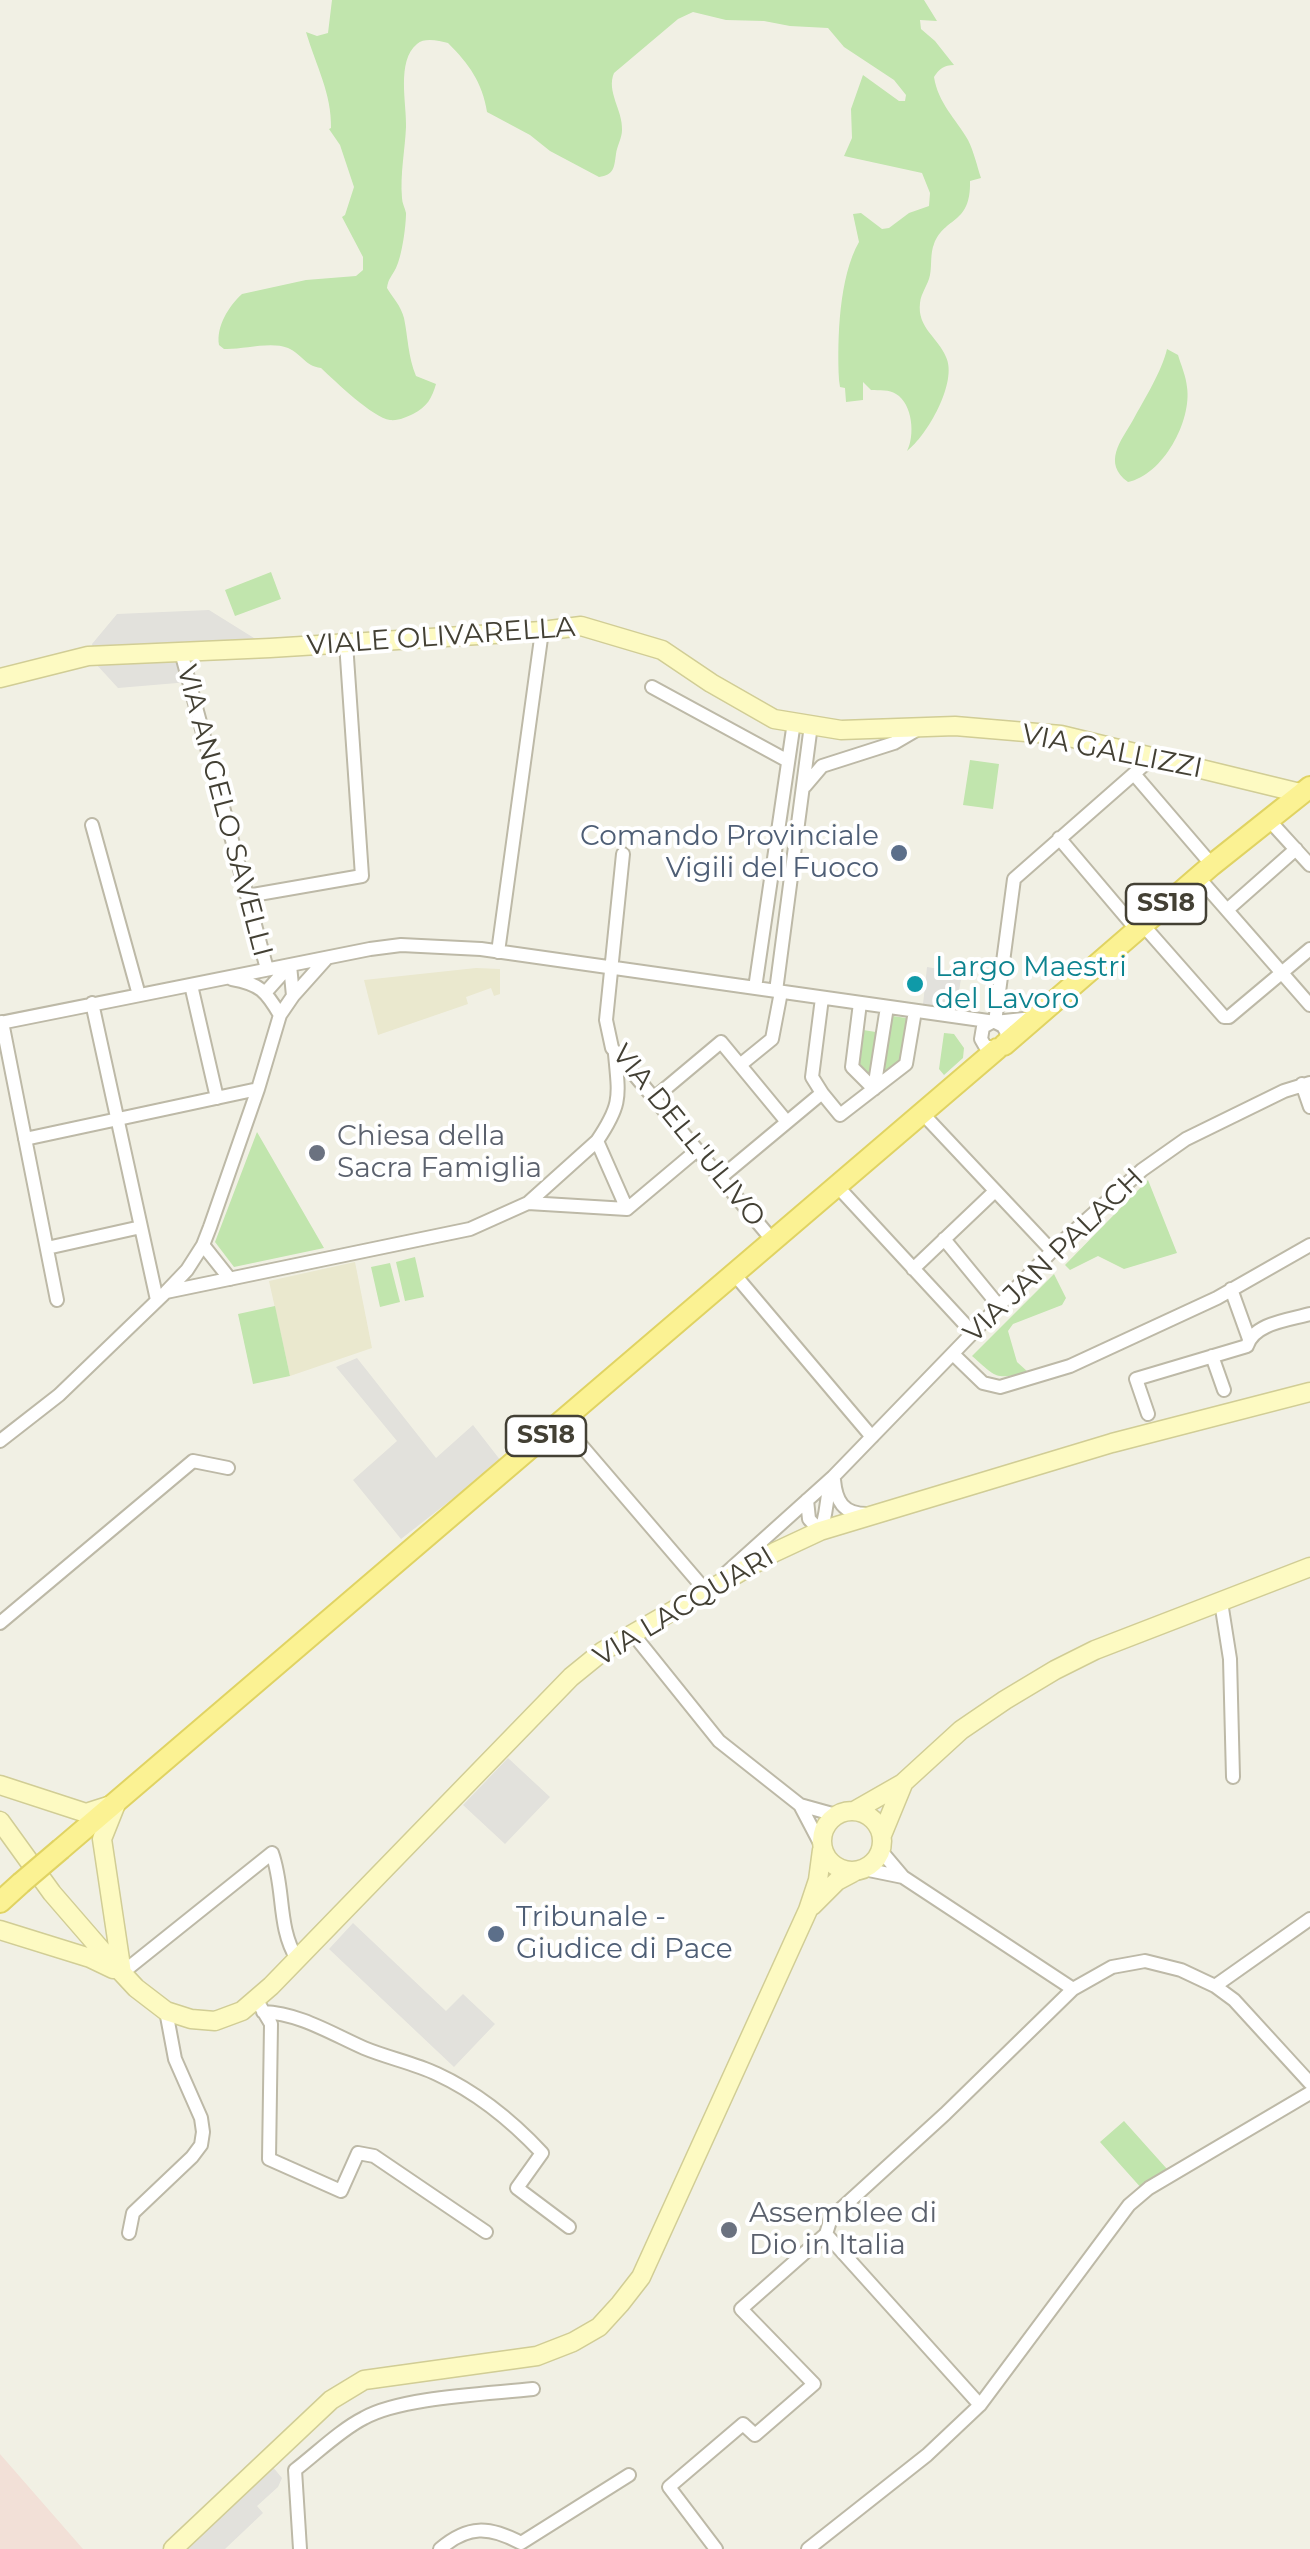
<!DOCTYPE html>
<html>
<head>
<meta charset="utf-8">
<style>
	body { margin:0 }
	canvas { display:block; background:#f1f0e4 }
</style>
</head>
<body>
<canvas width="1310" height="2549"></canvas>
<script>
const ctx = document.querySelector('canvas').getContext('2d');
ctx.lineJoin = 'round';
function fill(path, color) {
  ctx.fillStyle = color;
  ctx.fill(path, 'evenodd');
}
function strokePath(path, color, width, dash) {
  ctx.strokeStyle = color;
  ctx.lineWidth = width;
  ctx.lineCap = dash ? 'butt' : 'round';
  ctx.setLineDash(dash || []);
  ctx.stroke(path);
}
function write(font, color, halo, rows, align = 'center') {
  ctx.font = font + ' Montserrat,sans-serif';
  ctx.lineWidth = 8;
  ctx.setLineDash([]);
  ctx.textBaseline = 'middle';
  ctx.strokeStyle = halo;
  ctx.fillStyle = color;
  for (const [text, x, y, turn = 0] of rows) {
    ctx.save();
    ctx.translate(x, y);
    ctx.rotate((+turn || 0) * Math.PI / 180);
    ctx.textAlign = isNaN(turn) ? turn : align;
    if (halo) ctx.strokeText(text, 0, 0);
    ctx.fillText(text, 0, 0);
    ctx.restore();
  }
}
const education = new Path2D(`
	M 476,968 L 500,969 L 500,994 L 494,996 L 491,988 L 466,997 L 468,1004 L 378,1035 L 364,980 Z
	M 355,1262 L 372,1348 L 290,1376 L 269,1281 Z`);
const medical = new Path2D(`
	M 0,2454 L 83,2549 L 0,2549 Z`);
const green = new Path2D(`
	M 332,0 L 924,0 L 937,21 L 920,20 L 921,29 L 935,41 L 954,65 C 944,65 939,69 934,77 C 938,103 956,119 968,140 C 974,152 977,166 981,178 L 970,181 C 971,225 945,216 934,244 C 930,254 932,265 930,275 C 928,285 921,293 920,303 C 917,328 938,337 946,357 C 958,382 927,436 907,451 C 915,436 913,404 896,394 C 889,389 880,391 871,390 L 863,382 L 863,400 L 846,402 L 845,388 L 840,387 L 839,380 C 837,339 839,277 859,242 L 853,214 L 861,213 L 882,229 L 889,228 L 909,213 L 929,206 L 930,193 L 922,173 L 844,156 L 852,138 L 851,109 L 863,75 L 899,101 L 905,101 L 906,95 L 894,80 L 844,47 L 828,28 L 790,26 L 764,21 L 726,20 L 693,12 L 678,19 L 614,73 C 606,92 623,110 622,130 C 622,138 617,146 616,154 C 614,168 614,175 599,177 L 550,151 L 530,135 L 487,112 C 482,82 469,64 448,43 C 439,41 425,37 417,44 C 396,61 407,104 406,127 C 405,150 400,174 402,198 C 402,203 405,208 406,213 C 406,226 402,256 396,268 C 392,276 388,279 387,288 C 393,298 401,306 404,318 C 408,337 408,357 416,376 L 436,384 C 432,398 427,407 413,414 C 407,417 398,421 390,420 C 373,418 335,381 321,368 C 305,366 302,354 288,348 C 270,341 242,350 224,349 L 219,345 C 216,326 229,306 242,294 L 306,280 L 356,276 L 363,270 L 363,257 L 342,217 L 345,215 L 354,187 L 340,145 L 329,129 L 331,128 C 332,94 316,66 306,32 L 317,36 L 328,33 Z
	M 1167,349 L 1178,355 C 1181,365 1186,376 1187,387 C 1192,421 1163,475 1128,482 C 1102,463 1121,441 1133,420 C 1144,400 1162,371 1167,349 Z
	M 271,572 L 281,599 L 235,616 L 225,590 Z
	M 970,760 L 999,764 L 993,809 L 963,805 Z
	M 886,1015 L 913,1019 L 906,1064 L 874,1089 L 852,1067 L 857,1029 L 882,1033 Z
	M 944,1033 L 954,1034 L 964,1048 L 963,1058 L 944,1075 L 939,1069 Z
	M 257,1132 L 324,1248 L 234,1267 L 215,1242 Z
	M 1148,1180 L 1177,1253 L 1124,1269 L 1098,1256 L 1070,1270 L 1065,1265 Z
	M 415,1257 L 424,1297 L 405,1301 L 396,1262 Z
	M 390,1263 L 400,1302 L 380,1307 L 371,1267 Z
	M 1054,1274 L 1066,1298 L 1062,1305 L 1013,1324 L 1008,1331 L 1017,1362 L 1028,1372 C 995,1380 997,1378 972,1356 Z
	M 275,1306 L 290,1376 L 253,1384 L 238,1314 Z
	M 1124,2121 L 1167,2169 L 1143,2190 L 1100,2142 Z`);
const parking = new Path2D(`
	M 209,610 L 270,648 L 182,652 L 189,682 L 118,688 L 96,664 L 92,644 L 117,614 Z
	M 927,967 L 962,973 L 956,1009 L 923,1004 Z
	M 357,1358 L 436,1458 L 473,1425 L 501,1461 L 401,1539 L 353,1480 L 397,1441 L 336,1367 Z
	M 508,1758 L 550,1797 L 505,1844 L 463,1805 Z
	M 353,1923 L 446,2011 L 463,1994 L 495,2024 L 454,2067 L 329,1949 Z
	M 267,2460 L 282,2478 L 278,2487 L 257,2506 L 263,2513 L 225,2549 L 173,2549 Z`);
const street = new Path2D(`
	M 181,652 L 267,969
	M 652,687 L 788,761
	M 1134,774 L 1212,865
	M 805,786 L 822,766 L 894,743 L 918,729
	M 1268,819 L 1310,865
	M 92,825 L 139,995
	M 1059,838 L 1137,930
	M 623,854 L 606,1020 L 612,1048 L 774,1242
	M 1198,877 L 1310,1005
	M 247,896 L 362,876 L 346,643
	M 1227,910 L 1296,849
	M 1143,925 L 1224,1017 L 1229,1017 L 1310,949
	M 498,952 L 542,631
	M 232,979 C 260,984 266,991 280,1015
	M 191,985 L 217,1098
	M 755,988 L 794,722
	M 776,991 L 811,725
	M 265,993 L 290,965 L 293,996
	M 822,998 L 812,1077 L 822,1093
	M 92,1003 L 157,1300
	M 860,1003 L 852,1067 L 874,1089
	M 1033,1018 L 995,1022 L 1014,879 L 1153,757
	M 2,1022 L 57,1300
	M 0,1023 L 370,949 L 401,945 L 481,949 L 995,1022 L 1003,1026 L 1007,1033 L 1004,1045 L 997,1049 L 985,1046 L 981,1039 L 983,1027 L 992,1022
	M 740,1065 L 772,1039 L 781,992
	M 1302,1084 L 1310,1107
	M 874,1089 L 887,1007
	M 653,1099 L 721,1042 L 787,1122
	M 923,1114 L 1052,1251
	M 25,1139 L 258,1089
	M 597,1141 C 622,1104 619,1097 615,1054
	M 720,1178 L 822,1093 L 840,1115 L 906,1064 L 915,1011
	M 838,1187 L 973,1333
	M 627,1209 L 696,1151
	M 944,1239 L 999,1306
	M 203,1245 L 230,1279
	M 47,1248 L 141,1227
	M 913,1269 L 995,1191
	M 735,1275 L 872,1437
	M 1231,1289 L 1249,1339
	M 166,1292 L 470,1229 L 528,1203 L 627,1209 L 597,1141 L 528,1203
	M 953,1354 L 983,1383 L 1000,1387 L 1070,1366 L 1217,1298 L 1310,1245
	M 1212,1356 L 1224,1390
	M 1148,1414 L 1136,1379 L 1247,1346 C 1254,1323 1289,1320 1310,1314
	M 562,1423 L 706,1591 L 709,1588
	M 0,1441 L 59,1395 L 166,1292 L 187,1270 L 203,1245 L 210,1227 L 258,1089 L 280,1015 L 293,996 L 327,958
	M 834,1480 C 836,1501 843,1514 867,1514
	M 807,1500 L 809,1519 L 820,1531 C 828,1515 825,1497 832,1480
	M 724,1575 L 833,1477 L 1052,1251 L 1142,1170 L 1186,1139 L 1284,1091 L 1310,1083
	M 1221,1602 L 1230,1659 L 1233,1777
	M 0,1623 L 193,1461 L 228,1468
	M 633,1634 L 719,1741 L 800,1805 L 836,1815
	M 800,1805 L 821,1845
	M 881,1851 L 903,1877 L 1073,1989
	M 864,1869 L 903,1877
	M 122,1973 L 272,1853 C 285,1889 277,1927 297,1959
	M 1215,1986 L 1310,1919
	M 256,1999 L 271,2024 L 269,2159 L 341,2191 L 358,2153 L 374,2156 L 486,2232
	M 263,2012 C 299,2013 332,2034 364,2048 C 388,2058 414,2063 437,2074 C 476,2092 513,2122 542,2153 L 517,2188 L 569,2227
	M 129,2233 L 133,2213 L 192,2157 L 201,2145 L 203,2132 L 201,2118 L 175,2059 L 166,2011
	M 826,2234 L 980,2405
	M 521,2543 L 629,2475
	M 300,2549 L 295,2470 C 316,2454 340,2430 364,2418 C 401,2397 489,2394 533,2389
	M 440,2549 C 468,2525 489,2526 521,2543
	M 716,2549 L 669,2487 L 743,2424 L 755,2435 L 814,2384 L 741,2309 L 826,2234 L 831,2218 L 945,2114 L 1073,1989 L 1112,1967 L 1145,1961 L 1181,1970 L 1215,1986 L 1234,2000 L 1310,2083
	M 808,2549 L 927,2455 L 980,2405 L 1129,2205 L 1149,2188 L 1310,2093`);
const secondary = new Path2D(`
	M 0,678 L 88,656 L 270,648 L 542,631 L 581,626 L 662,650 L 711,683 L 774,719 L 841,730 L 955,726 L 1061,735 L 1300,793
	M 0,1785 L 86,1813 L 111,1805
	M 116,1804 L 102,1839 L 122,1973
	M822 1841a30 30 0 1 1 60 0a30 30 0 1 1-60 0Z
	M 854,1811 L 903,1783 L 961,1730 L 1005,1700 L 1055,1670 L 1095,1650 L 1310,1567
	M 0,1821 L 52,1893 L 110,1960 L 136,1988 L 166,2011 L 191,2019 L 215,2021 L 242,2011 L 271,1986 L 571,1677 L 603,1651 L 775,1552 L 820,1531 L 1112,1443 L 1310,1392
	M 882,1835 L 903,1784
	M 812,1906 L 837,1881 L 854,1872
	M 0,1930 L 90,1958 L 113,1969
	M 173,2549 L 331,2400 L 364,2380 L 537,2356 L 573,2342 L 599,2327 L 620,2304 L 641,2277 L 808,1910 L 818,1880 L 822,1850`);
const primary = new Path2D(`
	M 1004,1045 L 1212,865 L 1310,787
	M 61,1849 L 997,1049
	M 0,1902 L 21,1883`);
const primaryBridge = new Path2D(`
	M 21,1883 L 61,1849`);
const markers = [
	[899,853,10,"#5c6f8a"],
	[915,984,10,"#0f9aa8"],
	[317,1153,10,"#6b7280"],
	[496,1934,10,"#5c6f8a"],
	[729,2230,10,"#6b7280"]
];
const shields = [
	[1166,904,80],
	[546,1436,80]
];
const shieldNames = [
	["SS18",1166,904],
	["SS18",546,1436]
];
const streetNames = [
	["VIALE OLIVARELLA",441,637,-4],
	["VIA GALLIZZI",1112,752,11],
	["VIA ANGELO SAVELLI",224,811,75],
	["VIA DELL'ULIVO",688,1136,51],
	["VIA JAN PALACH",1054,1256,-44],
	["VIA LACQUARI",684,1607,-31]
];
const serviceNames = [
	["Comando Provinciale",879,837],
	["Vigili del Fuoco",879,869],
	["Tribunale -",516,1918,"left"],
	["Giudice di Pace",516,1950,"left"]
];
const cultureNames = [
	["Largo Maestri",935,968],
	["del Lavoro",935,1000]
];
const worshipNames = [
	["Chiesa della",337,1137],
	["Sacra Famiglia",337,1169],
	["Assemblee di",749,2214],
	["Dio in Italia",749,2246]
];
fill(education, '#eae8ce');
fill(medical, '#f2e0d7');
fill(green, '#c1e5ad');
fill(parking, '#e2e1dc');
strokePath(street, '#bdb9a7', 16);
strokePath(secondary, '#d1cd95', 21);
strokePath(primary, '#e0d363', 24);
strokePath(street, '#fff', 12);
strokePath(secondary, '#fdfac2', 18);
strokePath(primary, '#fbf293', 20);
strokePath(primaryBridge, '#e0d363', 24, []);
strokePath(primaryBridge, '#fbf293', 20);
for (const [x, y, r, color] of markers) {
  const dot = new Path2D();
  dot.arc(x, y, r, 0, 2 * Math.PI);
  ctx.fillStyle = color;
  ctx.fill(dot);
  strokePath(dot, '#fff', 4);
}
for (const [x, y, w] of shields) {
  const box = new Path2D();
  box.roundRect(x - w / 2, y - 20, w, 40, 8);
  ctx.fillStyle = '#fff';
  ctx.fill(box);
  strokePath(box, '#434034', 2.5);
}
write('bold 25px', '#434034', null, shieldNames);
write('28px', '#434034', '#fff', streetNames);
write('28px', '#4e5e75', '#fff', serviceNames, 'right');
write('28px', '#0d838f', '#fff', cultureNames, 'left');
write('28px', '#5b616d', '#fff', worshipNames, 'left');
</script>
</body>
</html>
